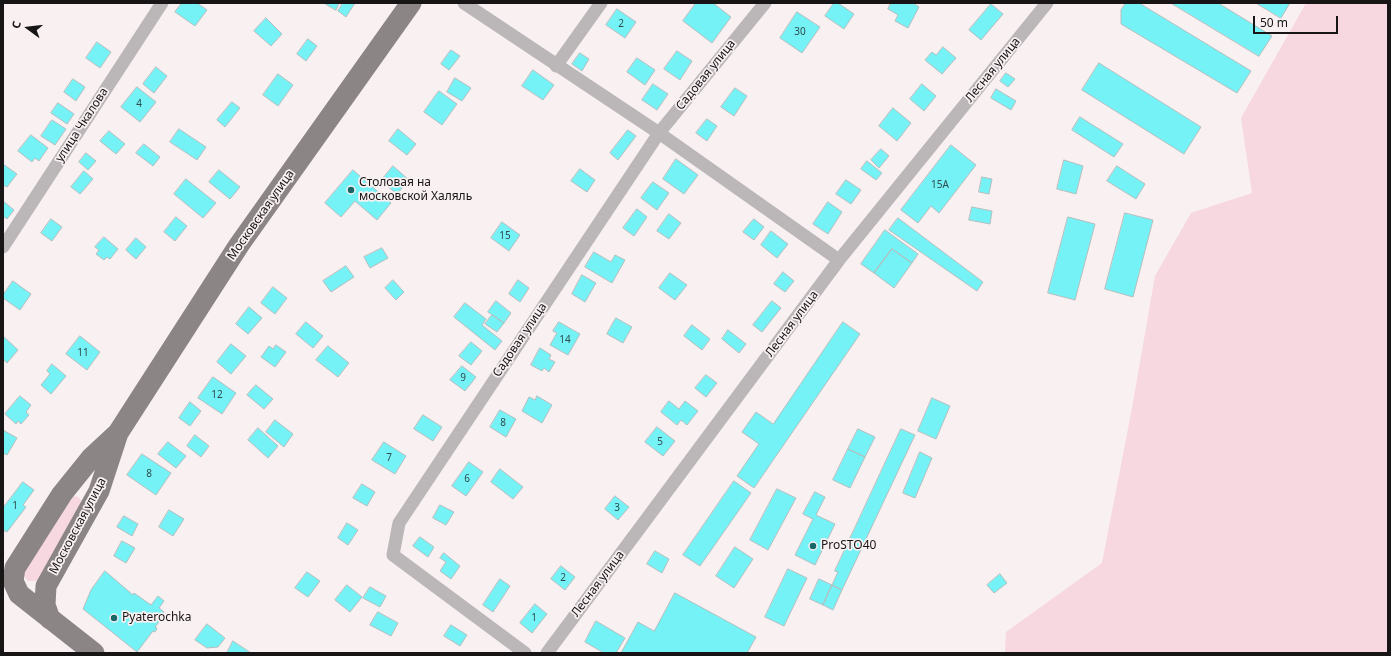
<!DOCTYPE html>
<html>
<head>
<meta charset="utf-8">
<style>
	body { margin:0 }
	#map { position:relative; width:1391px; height:656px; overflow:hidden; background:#f9f0f2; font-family:"Noto Sans",sans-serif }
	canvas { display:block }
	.frame { position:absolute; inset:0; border:4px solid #181516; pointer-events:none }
	.north { position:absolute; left:8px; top:8px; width:40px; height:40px; -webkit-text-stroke:3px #f9f0f2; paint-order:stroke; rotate:285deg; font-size:11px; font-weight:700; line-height:16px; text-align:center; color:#181516 }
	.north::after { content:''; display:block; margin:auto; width:14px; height:18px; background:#181516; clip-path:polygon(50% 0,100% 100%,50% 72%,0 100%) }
	.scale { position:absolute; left:1253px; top:16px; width:85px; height:18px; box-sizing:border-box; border:2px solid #181516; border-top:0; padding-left:5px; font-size:12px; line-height:14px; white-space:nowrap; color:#181516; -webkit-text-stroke:3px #f9f0f2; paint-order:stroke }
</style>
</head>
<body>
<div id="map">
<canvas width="1391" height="656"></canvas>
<div class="frame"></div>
<div class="north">С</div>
<div class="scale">50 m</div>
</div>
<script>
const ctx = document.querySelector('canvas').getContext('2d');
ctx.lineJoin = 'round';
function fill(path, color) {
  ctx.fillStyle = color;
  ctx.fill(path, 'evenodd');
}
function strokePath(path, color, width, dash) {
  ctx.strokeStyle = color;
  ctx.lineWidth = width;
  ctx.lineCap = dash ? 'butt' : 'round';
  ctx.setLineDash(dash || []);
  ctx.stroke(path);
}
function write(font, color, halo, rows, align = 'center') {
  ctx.font = font + ' "Noto Sans",sans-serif';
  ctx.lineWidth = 3.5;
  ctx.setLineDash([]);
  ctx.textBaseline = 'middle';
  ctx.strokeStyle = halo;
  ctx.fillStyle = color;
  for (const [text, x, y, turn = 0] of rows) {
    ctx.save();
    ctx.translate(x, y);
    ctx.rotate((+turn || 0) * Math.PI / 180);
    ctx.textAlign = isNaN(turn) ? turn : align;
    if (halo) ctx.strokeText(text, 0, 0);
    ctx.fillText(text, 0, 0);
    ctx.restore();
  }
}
const green = new Path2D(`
	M 1306,3 L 1388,3 L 1388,653 L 1005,653 L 1006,632 L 1102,563 L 1132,408 L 1155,276 L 1191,213 L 1252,193 L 1241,118 Z
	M 73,496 L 78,497 L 82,501 L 38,581 L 28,581 L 24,576 L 24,570 Z`);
const building = new Path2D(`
	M 182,3 L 197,3 L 207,10 L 195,26 L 175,12 Z
	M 324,3 L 339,3 L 336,10 Z
	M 343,3 L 355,3 L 346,17 L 338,11 Z
	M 696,3 L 713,3 L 731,17 L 712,43 L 683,21 Z
	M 834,3 L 838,3 L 854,14 L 844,29 L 825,16 Z
	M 891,3 L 913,3 L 919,7 L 908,28 L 895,21 L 898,15 L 888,9 Z
	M 1126,3 L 1139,3 L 1251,71 L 1237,93 L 1121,24 L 1121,10 Z
	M 1171,3 L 1218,3 L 1272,36 L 1259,56 Z
	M 1256,3 L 1290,3 L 1281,18 Z
	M 991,4 L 1003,14 L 981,40 L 969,30 Z
	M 617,9 L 636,22 L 625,38 L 606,25 Z
	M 797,12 L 820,27 L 802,53 L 780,38 Z
	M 266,18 L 282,34 L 271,46 L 254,31 Z
	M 308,39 L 317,46 L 306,61 L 297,54 Z
	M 97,42 L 111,52 L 100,68 L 86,58 Z
	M 943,47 L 956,58 L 942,74 L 925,60 L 932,52 L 936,55 Z
	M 451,50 L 460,56 L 449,70 L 441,64 Z
	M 677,51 L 692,61 L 680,80 L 664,69 Z
	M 580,53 L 589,59 L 582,71 L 572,64 Z
	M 637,58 L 655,70 L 645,85 L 627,72 Z
	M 1099,63 L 1201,127 L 1184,154 L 1082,90 Z
	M 156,67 L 167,76 L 154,93 L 143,84 Z
	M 533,70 L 554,85 L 543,100 L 522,86 Z
	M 1006,73 L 1015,79 L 1008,87 L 1000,81 Z
	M 278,74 L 293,85 L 278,106 L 263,95 Z
	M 455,78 L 471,88 L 462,101 L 447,92 Z
	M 73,79 L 85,87 L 76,101 L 64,92 Z
	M 653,84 L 668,94 L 657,110 L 642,100 Z
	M 922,84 L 936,96 L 924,111 L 910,99 Z
	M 137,87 L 156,102 L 140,122 L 121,107 Z
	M 735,88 L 747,96 L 734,116 L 721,107 Z
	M 996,89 L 1016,101 L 1011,110 L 991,98 Z
	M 439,91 L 457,104 L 442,125 L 424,112 Z
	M 232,102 L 240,108 L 225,127 L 217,120 Z
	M 58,103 L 74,114 L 67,124 L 51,113 Z
	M 893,108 L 911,123 L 897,141 L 879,126 Z
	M 1080,117 L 1123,144 L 1114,157 L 1072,130 Z
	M 707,119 L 717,126 L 707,141 L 696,133 Z
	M 52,120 L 66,129 L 55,145 L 41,136 Z
	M 179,129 L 206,147 L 197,160 L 170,142 Z
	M 398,129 L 416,144 L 407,155 L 389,141 Z
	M 628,130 L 636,136 L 618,160 L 610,153 Z
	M 109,131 L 125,144 L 116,154 L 100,141 Z
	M 31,135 L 48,148 L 39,161 L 35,158 L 32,162 L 18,151 Z
	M 144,144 L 160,157 L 153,166 L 136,153 Z
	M 951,145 L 976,165 L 939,213 L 931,206 L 918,223 L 901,210 Z
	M 881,149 L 889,156 L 879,168 L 871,160 Z
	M 86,153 L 96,161 L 88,170 L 79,162 Z
	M 676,159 L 698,175 L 684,194 L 663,179 Z
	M 1064,160 L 1083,166 L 1076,194 L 1057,189 Z
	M 867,161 L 882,173 L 876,180 L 861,169 Z
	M 3,164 L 17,174 L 7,187 L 3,185 Z
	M 393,166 L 409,180 L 397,194 L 381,181 Z
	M 1117,166 L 1145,184 L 1136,199 L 1107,181 Z
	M 580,169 L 595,180 L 587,192 L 571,181 Z
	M 219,170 L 240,187 L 230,199 L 209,182 Z
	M 353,170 L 391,203 L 377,220 L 355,201 L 341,217 L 325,203 Z
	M 84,171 L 93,179 L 80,194 L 71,187 Z
	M 982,177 L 992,179 L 989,194 L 979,192 Z
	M 186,179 L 216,203 L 203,218 L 174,194 Z
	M 846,180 L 861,190 L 851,204 L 836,194 Z
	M 653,182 L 669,193 L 657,210 L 641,198 Z
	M 3,201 L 14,210 L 7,219 L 3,216 Z
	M 828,202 L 842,212 L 828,234 L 813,224 Z
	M 972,207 L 992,211 L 990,224 L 969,220 Z
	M 637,209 L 647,217 L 634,236 L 623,228 Z
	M 1125,213 L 1153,220 L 1133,297 L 1105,289 Z
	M 669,214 L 681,223 L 669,239 L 657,231 Z
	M 176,217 L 187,226 L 175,241 L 164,232 Z
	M 1068,217 L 1095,224 L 1075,300 L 1048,293 Z
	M 898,218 L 983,282 L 977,291 L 889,230 Z
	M 51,219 L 62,227 L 52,241 L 41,233 Z
	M 754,219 L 764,227 L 754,240 L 743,232 Z
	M 502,222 L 520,235 L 509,251 L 491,238 Z
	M 885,230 L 918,254 L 912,263 L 892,249 L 874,273 L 861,264 Z
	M 771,231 L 788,244 L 777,258 L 761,245 Z
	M 104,237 L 118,249 L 110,259 L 107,257 L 104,260 L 96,254 L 99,250 L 95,247 Z
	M 136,238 L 146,247 L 136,259 L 126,250 Z
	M 382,248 L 388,258 L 370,268 L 364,257 Z
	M 892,249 L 912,263 L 894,288 L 874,273 Z
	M 594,252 L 611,262 L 615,255 L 625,260 L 612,283 L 585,267 Z
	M 346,266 L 354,277 L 331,292 L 323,281 Z
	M 783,272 L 794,281 L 785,292 L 774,284 Z
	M 670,273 L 687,285 L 675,300 L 659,288 Z
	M 582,275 L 596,283 L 585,302 L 572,294 Z
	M 393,280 L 404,292 L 396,300 L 385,288 Z
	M 518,280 L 529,288 L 520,302 L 509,294 Z
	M 13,281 L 31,294 L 20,310 L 3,298 L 3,295 Z
	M 273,287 L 287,298 L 275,314 L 261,303 Z
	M 496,301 L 511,313 L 504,323 L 488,312 Z
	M 772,301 L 781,308 L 762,332 L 753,325 Z
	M 465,303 L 486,319 L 482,325 L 502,341 L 495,350 L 454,317 Z
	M 249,307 L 262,318 L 248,334 L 236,324 Z
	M 492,315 L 504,323 L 497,332 L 485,324 Z
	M 616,318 L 632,327 L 623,343 L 607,334 Z
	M 306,322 L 323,336 L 313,348 L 296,334 Z
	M 559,322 L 580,334 L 568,355 L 550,345 L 557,333 L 553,331 Z
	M 843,322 L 860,334 L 754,488 L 737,476 L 759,444 L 742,432 L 756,412 L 773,424 Z
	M 692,325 L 710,339 L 702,350 L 684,336 Z
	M 728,330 L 746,344 L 739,353 L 722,339 Z
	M 3,336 L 18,350 L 7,363 L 3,359 Z
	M 80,336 L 100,352 L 87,370 L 66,354 Z
	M 471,342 L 482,351 L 471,365 L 459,356 Z
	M 231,344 L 246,356 L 231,374 L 217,362 Z
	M 276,345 L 286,352 L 275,367 L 261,357 L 269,346 L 273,349 Z
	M 328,346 L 349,363 L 338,377 L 316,360 Z
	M 540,348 L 551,355 L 549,359 L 555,362 L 549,372 L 544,368 L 542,371 L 531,365 Z
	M 52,364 L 66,376 L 51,394 L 41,385 L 50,374 L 47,371 Z
	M 462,366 L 476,377 L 465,391 L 450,380 Z
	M 706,375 L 717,383 L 706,397 L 695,388 Z
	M 213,377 L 236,393 L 222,414 L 198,398 Z
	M 256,385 L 273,399 L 264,409 L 247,395 Z
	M 20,396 L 31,405 L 26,412 L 29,415 L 21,424 L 18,421 L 16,424 L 5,414 Z
	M 537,396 L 552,405 L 542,423 L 522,411 L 529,397 L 535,400 Z
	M 932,398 L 950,406 L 936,439 L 918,431 Z
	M 669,401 L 679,409 L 685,401 L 698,411 L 687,425 L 681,420 L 677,425 L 661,412 Z
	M 190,402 L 201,411 L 190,426 L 179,418 Z
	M 500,410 L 516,419 L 506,437 L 490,427 Z
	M 423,415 L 442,427 L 433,441 L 414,429 Z
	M 275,420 L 293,434 L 284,447 L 266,432 Z
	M 657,427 L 675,441 L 663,456 L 645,442 Z
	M 258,428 L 278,446 L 268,458 L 248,440 Z
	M 858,429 L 875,437 L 865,457 L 848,449 Z
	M 901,429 L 915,435 L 842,590 L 832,585 L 838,572 L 835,571 Z
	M 3,430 L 17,438 L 7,455 L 3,453 Z
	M 195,435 L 209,446 L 201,457 L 187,446 Z
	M 168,442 L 186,456 L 176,468 L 158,454 Z
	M 384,442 L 406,456 L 395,474 L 372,460 Z
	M 848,449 L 865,457 L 850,488 L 833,480 Z
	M 920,452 L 932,458 L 915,498 L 903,493 Z
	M 142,454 L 171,473 L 156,495 L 127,475 Z
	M 469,462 L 483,472 L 466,496 L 452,486 Z
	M 500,469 L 523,487 L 513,499 L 491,482 Z
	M 734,481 L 751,493 L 700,566 L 683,555 Z
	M 23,482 L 34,490 L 23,505 L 26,507 L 7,532 L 3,530 L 3,508 Z
	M 362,484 L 375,492 L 367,506 L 353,498 Z
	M 777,489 L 796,498 L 768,550 L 750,540 Z
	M 815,492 L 825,497 L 816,515 L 835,524 L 815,565 L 795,555 L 813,519 L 803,514 Z
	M 615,496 L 629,507 L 618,520 L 605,509 Z
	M 440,505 L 454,512 L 446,525 L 433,518 Z
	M 169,510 L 184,519 L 173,536 L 159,527 Z
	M 124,516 L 138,524 L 132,536 L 117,527 Z
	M 347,523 L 358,530 L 348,545 L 338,538 Z
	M 420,537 L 434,547 L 428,557 L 413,546 Z
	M 122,541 L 135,548 L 126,563 L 114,556 Z
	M 735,547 L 753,559 L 734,588 L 716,576 Z
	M 655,551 L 669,559 L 662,573 L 647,564 Z
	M 444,553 L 460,566 L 451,579 L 440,571 L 446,562 L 440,558 Z
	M 561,566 L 575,577 L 565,590 L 551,579 Z
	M 788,569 L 807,578 L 784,626 L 765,617 Z
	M 105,571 L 133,595 L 134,593 L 151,605 L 158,596 L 164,601 L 159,608 L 164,612 L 163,614 L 164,615 L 155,627 L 157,628 L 155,632 L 153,631 L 137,652 L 83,609 L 91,590 Z
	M 307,572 L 320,581 L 308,597 L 295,588 Z
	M 1000,574 L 1007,583 L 994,593 L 987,585 Z
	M 500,579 L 510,586 L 493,612 L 483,605 Z
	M 819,579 L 832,585 L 823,605 L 810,599 Z
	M 347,585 L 362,597 L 350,612 L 335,600 Z
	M 832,585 L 842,590 L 833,610 L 823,605 Z
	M 370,587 L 386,596 L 380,607 L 363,598 Z
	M 675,593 L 756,637 L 747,653 L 621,653 L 638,622 L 654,631 Z
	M 535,604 L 547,614 L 532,633 L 520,623 Z
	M 378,612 L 398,623 L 391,636 L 370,625 Z
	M 596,621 L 625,638 L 616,653 L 604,653 L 585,642 Z
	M 207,624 L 225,638 L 218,647 L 207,648 L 195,640 Z
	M 451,625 L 467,635 L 460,646 L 444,636 Z
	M 233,641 L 251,653 L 227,653 Z`);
const street = new Path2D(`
	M 464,3 L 659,133 L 839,260
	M 556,66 L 601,3
	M 3,247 L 162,3
	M 525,653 L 393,555 L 399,523 L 659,133 L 765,3
	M 547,653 L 839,260 L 1047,3`);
const primary = new Path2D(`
	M 50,619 L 45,605 L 46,586 L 99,491 L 118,433
	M 94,653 L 19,594 L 13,581 L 15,568 L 62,494 L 91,458 L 118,433 L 239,245 L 411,3`);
const markers = [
	[351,190,4,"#176668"],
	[813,546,4,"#176668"],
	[114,618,4,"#176668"]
];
const numberNames = [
	["2",621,24],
	["30",800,32],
	["4",139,104],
	["15А",940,185],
	["15",505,236],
	["14",565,340],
	["11",83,353],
	["9",463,378],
	["12",217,395],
	["8",503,423],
	["5",660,442],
	["7",389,458],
	["8",149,474],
	["6",467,479],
	["1",15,506],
	["3",617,508],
	["2",563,578],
	["1",534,618]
];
const streetNames = [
	["Лесная улица",993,70,-51],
	["Садовая улица",706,75,-51],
	["улица Чкалова",82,125,-57],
	["Московская улица",261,215,-55],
	["Лесная улица",792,324,-53],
	["Садовая улица",520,340,-56],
	["Московская улица",78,526,-62],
	["Лесная улица",598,584,-53]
];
const poiNames = [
	["Столовая на",359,183],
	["московской Халяль",359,197],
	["ProSTO40",821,546],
	["Pyaterochka",122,618]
];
fill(green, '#f7d7e0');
fill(building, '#75f2f6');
strokePath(building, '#b5bebe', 1);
strokePath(street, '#bbb7b8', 13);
strokePath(primary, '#8c8586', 21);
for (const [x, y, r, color] of markers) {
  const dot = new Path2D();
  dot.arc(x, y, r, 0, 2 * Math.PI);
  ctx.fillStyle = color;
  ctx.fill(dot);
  strokePath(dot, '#f9f0f2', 1.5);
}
write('10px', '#2f4c4e', null, numberNames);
write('12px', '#181516', '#f9f0f2', streetNames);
write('12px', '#181516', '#f9f0f2', poiNames, 'left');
</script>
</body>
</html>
